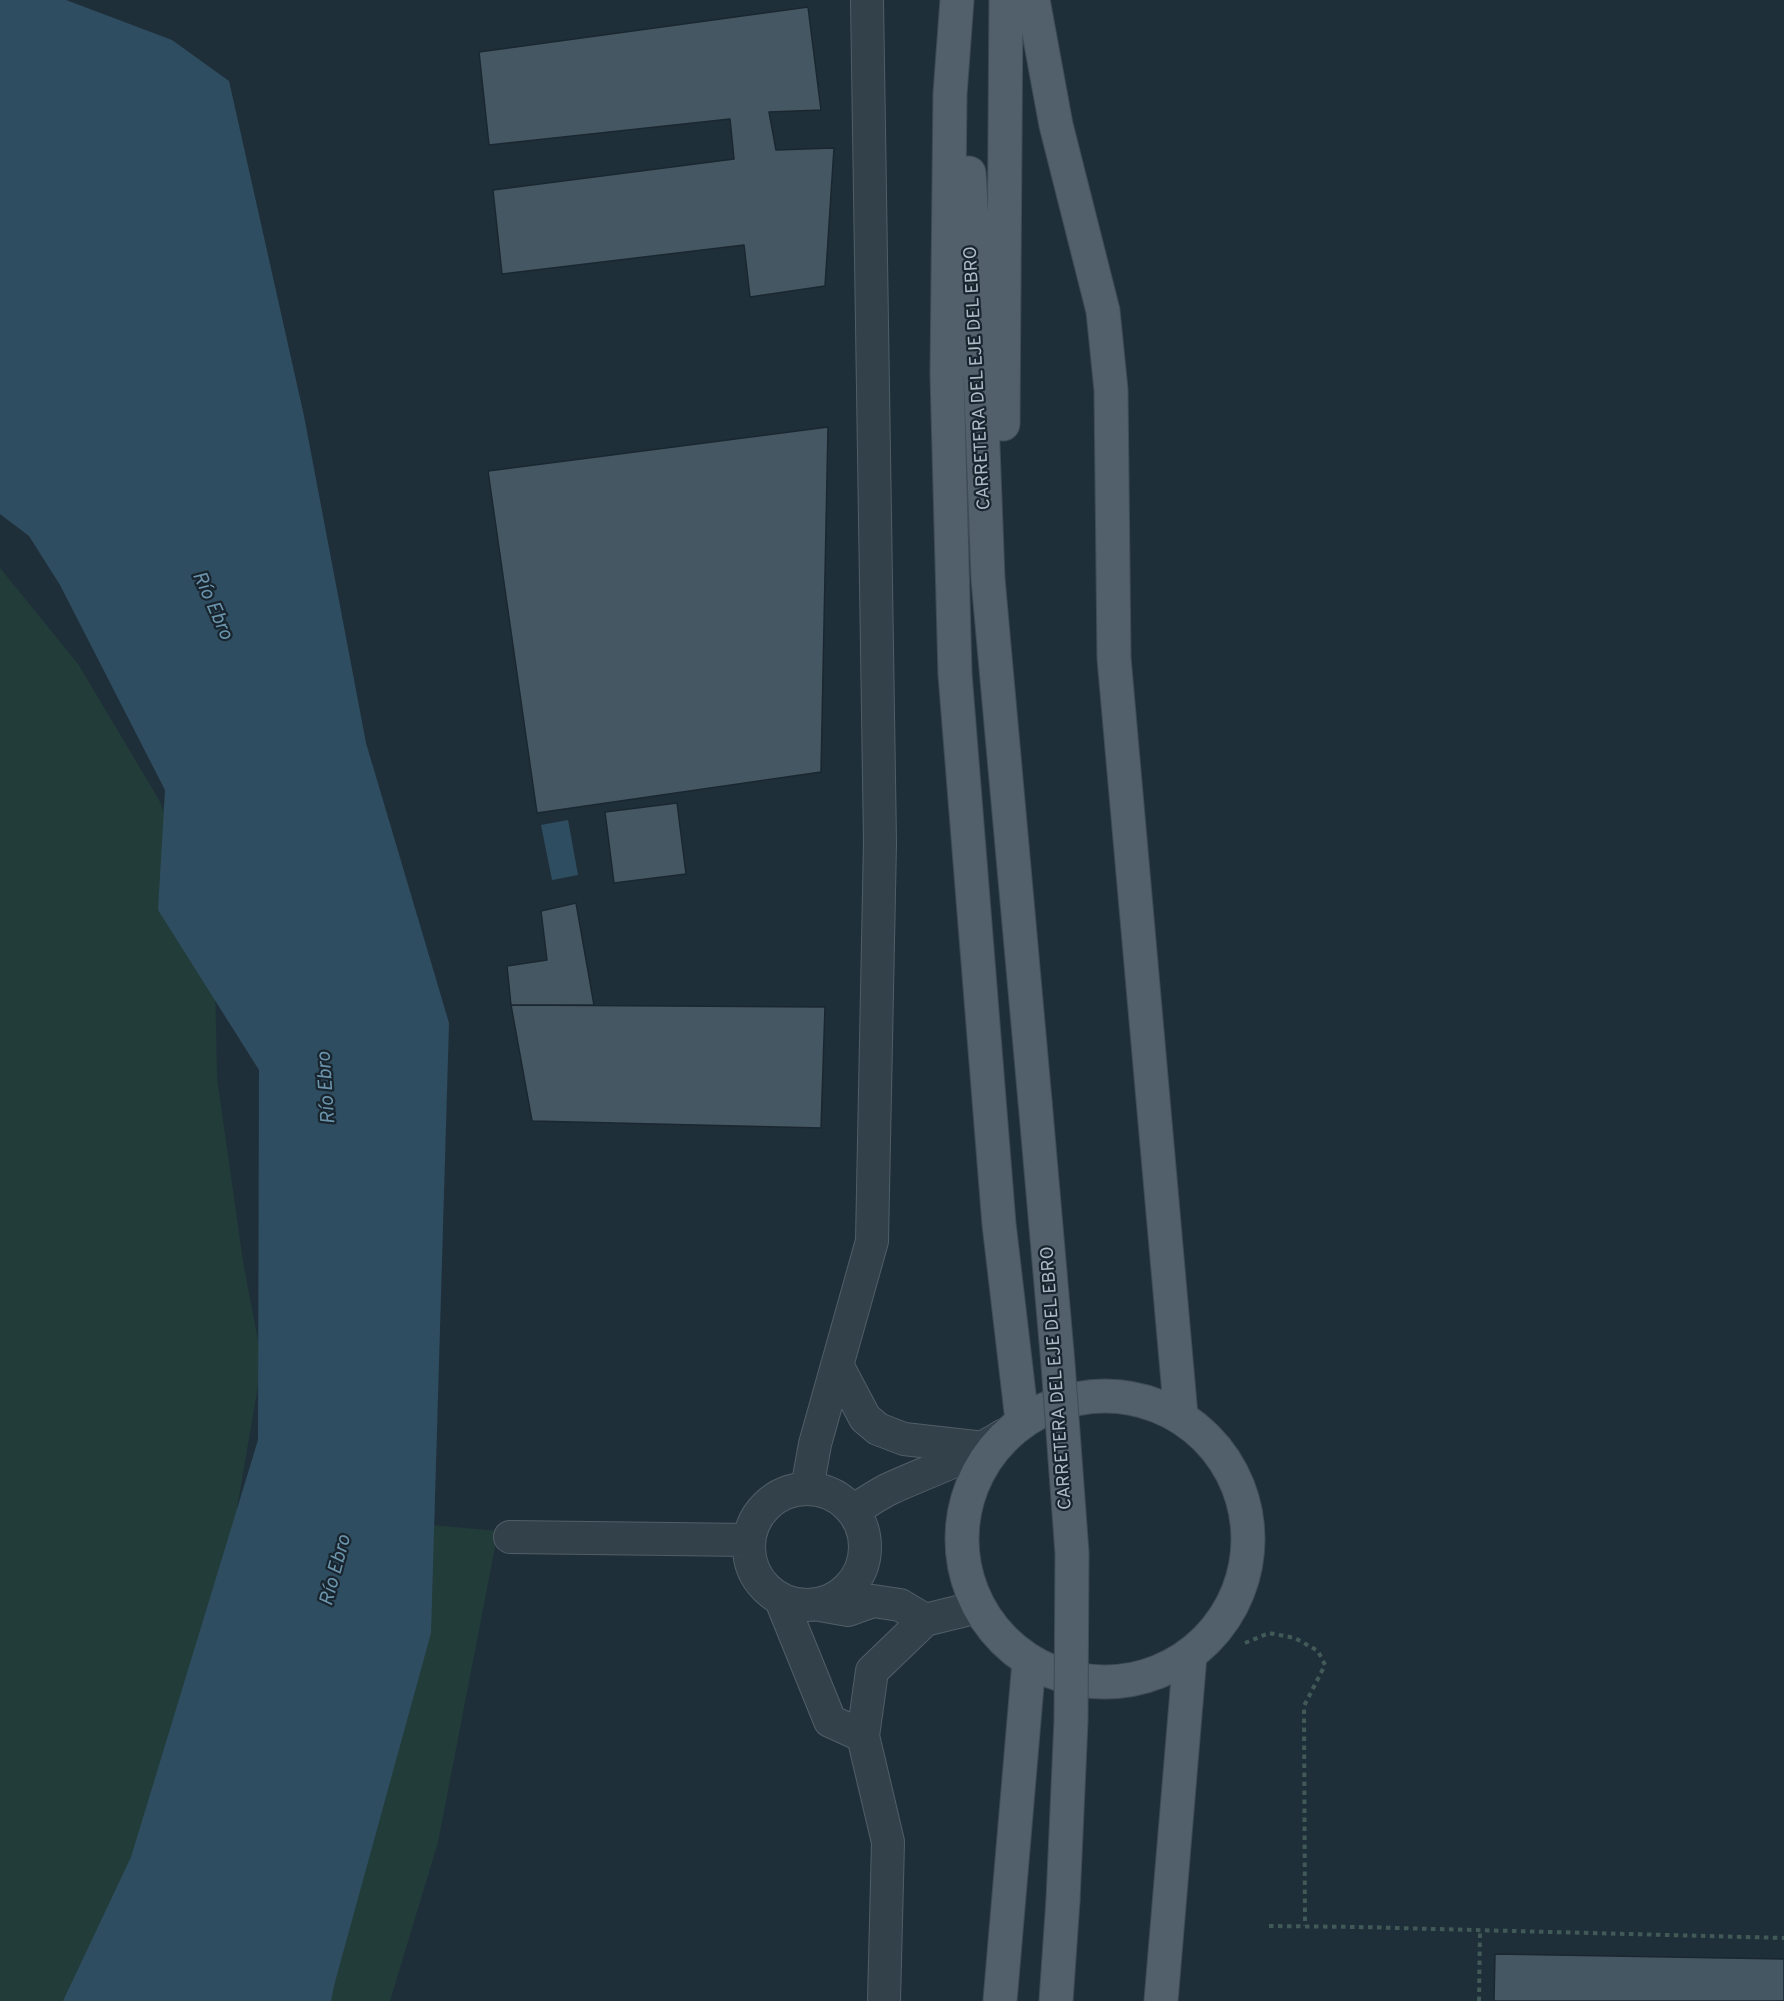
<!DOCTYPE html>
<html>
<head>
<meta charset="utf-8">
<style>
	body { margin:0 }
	canvas { display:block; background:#1f2f39 }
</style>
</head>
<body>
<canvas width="1784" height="2001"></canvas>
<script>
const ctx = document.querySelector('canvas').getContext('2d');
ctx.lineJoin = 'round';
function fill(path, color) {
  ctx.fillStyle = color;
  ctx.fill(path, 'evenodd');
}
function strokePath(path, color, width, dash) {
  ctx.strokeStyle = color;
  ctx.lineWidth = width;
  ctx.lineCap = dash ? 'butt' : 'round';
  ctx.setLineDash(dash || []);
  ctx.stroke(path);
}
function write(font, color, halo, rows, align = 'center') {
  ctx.font = font + ' Overpass,sans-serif';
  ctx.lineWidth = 4.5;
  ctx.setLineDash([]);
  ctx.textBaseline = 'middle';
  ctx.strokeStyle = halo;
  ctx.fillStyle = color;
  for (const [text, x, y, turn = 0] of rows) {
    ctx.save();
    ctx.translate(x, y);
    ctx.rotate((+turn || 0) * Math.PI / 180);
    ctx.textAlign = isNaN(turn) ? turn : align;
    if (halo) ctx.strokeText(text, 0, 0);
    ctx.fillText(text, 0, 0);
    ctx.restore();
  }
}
const green = new Path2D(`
	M 0,568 L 78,664 L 159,800 L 214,934 L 217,1078 L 243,1262 L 262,1362 L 237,1508 L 498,1531 L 438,1842 L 390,2001 L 0,2001 Z`);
const water = new Path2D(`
	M 0,0 L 66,0 L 172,40 L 229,81 L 304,416 L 366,743 L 449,1023 L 431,1633 L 335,1982 L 331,2001 L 63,2001 L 131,1857 L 258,1440 L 259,1070 L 158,910 L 165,790 L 60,585 L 29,536 L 0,514 Z
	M 568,820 L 578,875 L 552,880 L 541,825 Z`);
const building = new Path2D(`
	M 808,7 L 821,110 L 769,112 L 776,150 L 834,148 L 825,286 L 750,297 L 744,245 L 502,274 L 493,190 L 734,159 L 730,119 L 489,145 L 479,52 Z
	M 828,427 L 821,772 L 537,813 L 488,471 Z
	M 677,803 L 686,874 L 614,883 L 605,812 Z
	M 576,903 L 594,1005 L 511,1005 L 507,966 L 547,960 L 541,911 Z
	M 511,1005 L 825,1007 L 821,1128 L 532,1121 Z
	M 1495,1954 L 1784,1959 L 1784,2001 L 1494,2001 Z`);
const path = new Path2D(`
	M 1245,1643 L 1269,1633 L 1295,1638 L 1318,1651 L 1325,1665 L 1304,1706 L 1305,1926
	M 1269,1926 L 1358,1927 L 1784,1938
	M 1479,2001 L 1480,1930`);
const street = new Path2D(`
	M 837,1365 L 865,1418 L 878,1429 L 904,1439 L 984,1448
	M749 1547a58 58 0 1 1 116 0a58 58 0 1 1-116 0Z
	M 807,1489 L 815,1444 L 872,1241 L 880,842 L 867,0
	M 853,1511 C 865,1503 877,1495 889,1489 C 928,1471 968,1458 1004,1435
	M 510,1537 L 749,1540
	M 781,1600 L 830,1721 L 863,1736
	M 820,1605 L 848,1610 L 873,1601 L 900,1605 L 925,1620
	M 884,2001 L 888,1842 L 863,1736 L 872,1671 L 925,1620 L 978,1607`);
const primary = new Path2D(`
	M 957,0 L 950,94 L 947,374 L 955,674 L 999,1224 L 1022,1420
	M 1033,0 L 1056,125 L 1103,311 L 1111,390 L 1114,658 L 1181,1416
	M 969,173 L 978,316 L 988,579 L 1035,1101
	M 1003,424 L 1006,0
	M962 1539a143 143 0 1 1 286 0a143 143 0 1 1-286 0Z
	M 1000,2001 L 1029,1662
	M 1056,2001 L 1063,1900
	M 1161,2001 L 1190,1655`);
const primaryBridge = new Path2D(`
	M 1035,1101 L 1058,1364 L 1072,1553 L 1071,1721 L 1063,1900`);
const streetNames = [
	["CARRETERA DEL EJE DEL EBRO",979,378,-93],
	["CARRETERA DEL EJE DEL EBRO",1058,1378,-94]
];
const waterNames = [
	["Río Ebro",211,606,66],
	["Río Ebro",328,1088,-94],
	["Río Ebro",337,1571,-75]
];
fill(green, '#223c3a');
fill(water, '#2f4d60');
fill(building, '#455763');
strokePath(building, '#1a2730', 1.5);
strokePath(street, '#505e67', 34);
strokePath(primary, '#3f4c56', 35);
strokePath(path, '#415957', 4, [4.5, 4.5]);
strokePath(street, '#33414a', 32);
strokePath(primary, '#51606a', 33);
strokePath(primaryBridge, '#3f4c56', 35, []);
strokePath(primaryBridge, '#51606a', 33);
write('18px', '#adbcc6', '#18252e', streetNames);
write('italic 20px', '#6b94ac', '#18252e', waterNames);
</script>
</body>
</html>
